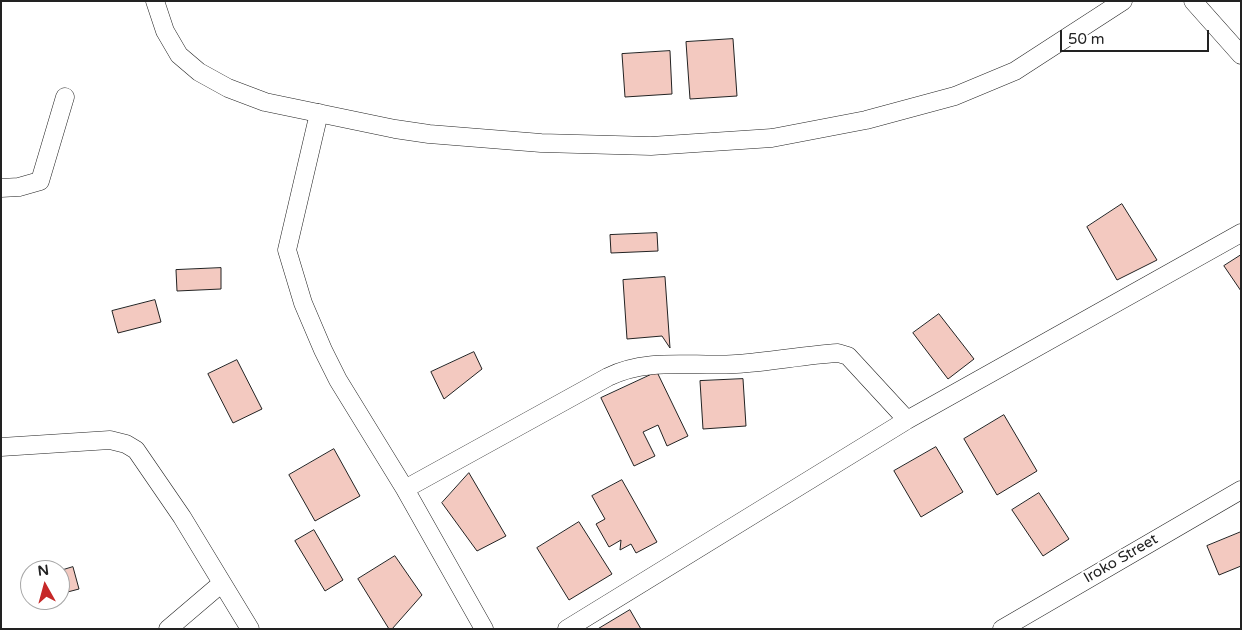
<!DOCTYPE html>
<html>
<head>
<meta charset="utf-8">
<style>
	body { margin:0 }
	#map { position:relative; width:1242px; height:630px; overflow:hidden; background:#fff; font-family:"Varela Round",sans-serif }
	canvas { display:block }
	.frame { position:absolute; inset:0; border:2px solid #222; pointer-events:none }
	.north { position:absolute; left:20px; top:560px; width:50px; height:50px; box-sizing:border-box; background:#fff; border:1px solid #a7a7a7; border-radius:50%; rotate:353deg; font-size:14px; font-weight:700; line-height:20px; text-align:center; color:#222 }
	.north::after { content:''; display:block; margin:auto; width:18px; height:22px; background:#c62828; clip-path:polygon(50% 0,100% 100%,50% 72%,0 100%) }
	.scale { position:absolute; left:1060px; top:30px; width:149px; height:22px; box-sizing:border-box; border:2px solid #222; border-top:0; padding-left:6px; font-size:15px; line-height:18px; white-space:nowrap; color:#222; -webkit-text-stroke:4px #fff; paint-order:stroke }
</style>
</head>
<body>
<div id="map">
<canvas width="1242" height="630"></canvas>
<div class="frame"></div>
<div class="north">N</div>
<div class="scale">50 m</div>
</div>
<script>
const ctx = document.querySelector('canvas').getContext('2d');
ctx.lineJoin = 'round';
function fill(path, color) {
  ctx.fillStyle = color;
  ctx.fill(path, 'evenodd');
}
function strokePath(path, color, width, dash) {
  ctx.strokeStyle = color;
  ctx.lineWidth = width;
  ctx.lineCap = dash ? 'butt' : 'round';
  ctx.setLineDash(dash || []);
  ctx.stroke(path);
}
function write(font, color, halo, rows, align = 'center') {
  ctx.font = font + ' "Varela Round",sans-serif';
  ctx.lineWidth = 4;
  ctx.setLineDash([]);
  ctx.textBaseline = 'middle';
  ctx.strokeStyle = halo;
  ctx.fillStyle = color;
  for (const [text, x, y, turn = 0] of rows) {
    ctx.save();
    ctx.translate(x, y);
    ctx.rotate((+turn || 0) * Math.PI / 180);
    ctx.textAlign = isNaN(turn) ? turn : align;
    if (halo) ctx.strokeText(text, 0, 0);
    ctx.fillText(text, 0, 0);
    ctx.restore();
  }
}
const building = new Path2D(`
	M 733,39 L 737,96 L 690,99 L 686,42 Z
	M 670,51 L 672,94 L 625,97 L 622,54 Z
	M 1122,204 L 1157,260 L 1117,280 L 1087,227 Z
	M 657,233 L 658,251 L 611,253 L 610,235 Z
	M 1241,255 L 1241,291 L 1224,266 Z
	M 221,268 L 221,289 L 177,291 L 176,270 Z
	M 665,277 L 670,348 L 662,336 L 627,339 L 623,280 Z
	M 155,300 L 161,322 L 118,333 L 112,311 Z
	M 939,314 L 974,359 L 948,379 L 913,333 Z
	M 474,352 L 482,369 L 444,399 L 431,372 Z
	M 237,360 L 262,409 L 233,423 L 208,374 Z
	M 657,372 L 688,436 L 667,446 L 658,425 L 643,432 L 655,456 L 634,466 L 601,398 Z
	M 743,379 L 746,426 L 703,429 L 700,381 Z
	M 1004,415 L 1037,471 L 997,495 L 964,439 Z
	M 936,447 L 963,492 L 921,517 L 894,471 Z
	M 334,449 L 360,496 L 315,521 L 289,475 Z
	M 469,473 L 506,536 L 477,551 L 442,503 Z
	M 622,480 L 657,542 L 636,553 L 631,544 L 620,550 L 621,540 L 609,547 L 596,524 L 605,519 L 592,496 Z
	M 1039,493 L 1069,539 L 1043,556 L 1012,510 Z
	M 579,522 L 612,574 L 569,600 L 537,548 Z
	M 314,530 L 343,580 L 325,591 L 295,541 Z
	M 1241,532 L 1241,566 L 1219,575 L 1207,546 Z
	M 395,556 L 422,595 L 392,629 L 389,629 L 358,579 Z
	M 73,567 L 79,589 L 60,594 L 60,571 Z
	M 630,610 L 641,629 L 598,629 Z`);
const street = new Path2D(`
	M 155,1 L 165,31 L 179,55 L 199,72 L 228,88 L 265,102 L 395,129 L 429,134 L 541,143 L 651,146 L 772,138 L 866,120 L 955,96 L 1015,71 L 1123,1
	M 1193,1 L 1241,55
	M 319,113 L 287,250 L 303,303 L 323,350 L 338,380 L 405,489 L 484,629
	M 1,188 L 19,187 L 40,181 L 65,97
	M 1,447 L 110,440 L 126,444 L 136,450 L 182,517 L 250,629
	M 405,489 L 608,377 C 648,357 693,367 736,364 C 770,362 804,355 838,353 L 848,356 L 907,420
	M 168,629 L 222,583
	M 567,629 L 907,420 L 1241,233
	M 1002,629 L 1241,490`);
const streetNames = [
	["Iroko Street",1121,559,-30]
];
fill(building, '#f3c9c0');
strokePath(building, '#222', 1);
strokePath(street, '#222', 19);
strokePath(street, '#fff', 18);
write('15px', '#222', '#fff', streetNames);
</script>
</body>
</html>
